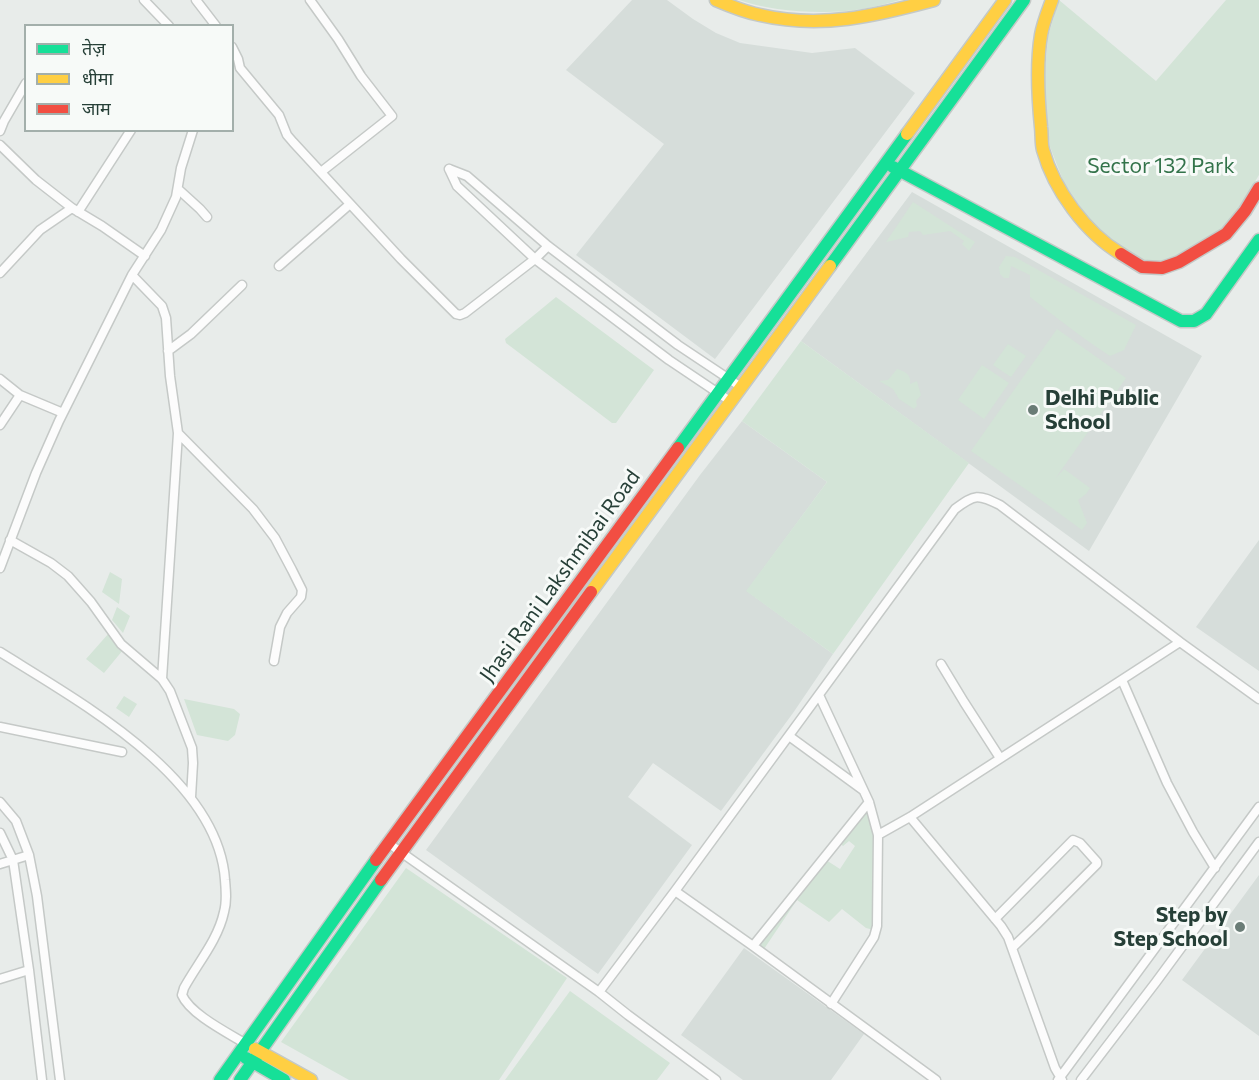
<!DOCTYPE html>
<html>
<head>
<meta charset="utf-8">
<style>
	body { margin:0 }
	#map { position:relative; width:1259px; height:1080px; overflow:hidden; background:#e8ecea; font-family:Commissioner,"Noto Sans Devanagari",sans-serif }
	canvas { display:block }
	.legend { position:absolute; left:24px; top:24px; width:210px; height:108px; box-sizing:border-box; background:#f7faf8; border:2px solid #a3afab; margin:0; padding:8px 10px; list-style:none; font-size:18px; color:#263f37 }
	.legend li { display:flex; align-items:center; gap:12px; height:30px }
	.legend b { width:30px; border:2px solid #a3afab }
</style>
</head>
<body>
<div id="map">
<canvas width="1259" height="1080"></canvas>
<ul class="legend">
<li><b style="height:8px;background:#16e098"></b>तेज़</li>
<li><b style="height:8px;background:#ffcf43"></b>धीमा</li>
<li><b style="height:8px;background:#f24e42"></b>जाम</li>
</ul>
</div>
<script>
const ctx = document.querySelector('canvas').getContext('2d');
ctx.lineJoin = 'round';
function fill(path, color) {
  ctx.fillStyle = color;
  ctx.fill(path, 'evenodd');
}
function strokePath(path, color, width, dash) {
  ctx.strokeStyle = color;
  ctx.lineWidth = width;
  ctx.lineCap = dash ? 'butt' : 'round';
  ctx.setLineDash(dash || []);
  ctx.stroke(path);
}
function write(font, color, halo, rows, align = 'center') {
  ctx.font = font + ' Commissioner,sans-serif';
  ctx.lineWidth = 6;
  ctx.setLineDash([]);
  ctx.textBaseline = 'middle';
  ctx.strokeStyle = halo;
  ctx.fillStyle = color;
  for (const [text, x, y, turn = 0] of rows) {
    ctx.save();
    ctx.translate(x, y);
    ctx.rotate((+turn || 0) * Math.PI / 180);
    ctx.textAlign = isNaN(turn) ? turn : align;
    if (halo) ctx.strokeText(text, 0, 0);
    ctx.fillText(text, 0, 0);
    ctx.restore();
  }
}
const built = new Path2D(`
	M 632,0 L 667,0 L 693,19 L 716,33 L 740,43 L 812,53 L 855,48 L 915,93 L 715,359 L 576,255 L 664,144 L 566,70 Z
	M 912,192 L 1202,356 L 1089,551 L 801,341 Z
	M 742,421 L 827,482 L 747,591 L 833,654 L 793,713 L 721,811 L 653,763 L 628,797 L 692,845 L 598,974 L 426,850 L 700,475 Z
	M 1259,540 L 1259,671 L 1196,627 Z
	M 1259,875 L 1259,1036 L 1182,980 Z
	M 744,948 L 864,1034 L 831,1080 L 743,1080 L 681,1035 Z`);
const green = new Path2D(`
	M 739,0 L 900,0 C 889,3 879,6 868,8 C 831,15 775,13 739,0 Z
	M 1059,0 L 1156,81 L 1226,0 L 1259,0 L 1259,175 L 1240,207 L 1221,229 L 1176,256 L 1161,261 L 1144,260 L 1115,242 L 1090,221 L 1064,183 L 1050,147 L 1045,108 L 1045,71 L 1048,36 Z
	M 913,202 L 975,242 L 969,251 L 962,244 L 964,241 L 950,231 L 923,235 L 920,231 L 909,232 L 908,237 L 886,242 Z
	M 1006,256 L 1015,257 L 1136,325 L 1124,350 L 1110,356 C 1082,338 1056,317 1030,297 L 1030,275 L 1011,266 L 1009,278 L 1004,278 L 1000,274 L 999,267 Z
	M 556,297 L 654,370 L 616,423 L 612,423 L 506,343 L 505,339 Z
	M 1057,329 L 1126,378 L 1055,479 L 1064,469 L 1090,488 L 1086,494 L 1078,500 L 1087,523 L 1082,530 L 1041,500 L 971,451 Z
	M 801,341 L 969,463 L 833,654 L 746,591 L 827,482 L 742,421 Z
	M 1008,344 L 1026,356 L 1011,377 L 993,365 Z
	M 982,365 L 1009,383 L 984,419 L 958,400 Z
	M 897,369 C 906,372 911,374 910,384 L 917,381 L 921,395 L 916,401 L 917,406 L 914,409 L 899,399 L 893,389 L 879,381 L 888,380 Z
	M 110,572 L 122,579 L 119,604 L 102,592 Z
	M 117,607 L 130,616 L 123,633 L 112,620 Z
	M 109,633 L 123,650 L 104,673 L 86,659 Z
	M 124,696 L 137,704 L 129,717 L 116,708 Z
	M 184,699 L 234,709 L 240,714 L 235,735 L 228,741 L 197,735 Z
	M 868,807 L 876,837 L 874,930 L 866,928 L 842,909 L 829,922 L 797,900 L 764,949 L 757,945 L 826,860 L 840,869 L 855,846 L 849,841 L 843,846 L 840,843 Z
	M 406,868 L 567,978 L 499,1080 L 349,1080 L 281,1042 Z
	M 570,991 L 670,1063 L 657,1080 L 505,1080 Z`);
const street = new Path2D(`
	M 144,0 L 169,26
	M 196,0 L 216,26
	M 310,0 L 338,39 L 361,76 L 392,116 L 321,172
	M 232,47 L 238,59 L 240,68 L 279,115 L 287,135 L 293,142 L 401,259 L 456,314 L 460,315 L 465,313 L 535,259 L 548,246
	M 0,131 L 4,121 L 26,83
	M 0,145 L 36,180 L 72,208 L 102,226 L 145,256
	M 449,169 L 457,186 L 535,259 L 669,360 L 730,401
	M 449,169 L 467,176 L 548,246 L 678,345 L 741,387
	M 178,189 L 200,209 L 207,217
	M 78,212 L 131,130
	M 279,266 L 350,204
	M 0,273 L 40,230 L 72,208
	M 132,275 L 162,306 L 166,318 L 170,376 L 178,433 L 253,509 L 275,538 L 292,570 L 302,590 L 301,597 L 287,613 L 280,627 L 274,661
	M 168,351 L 191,334 L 242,285
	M 0,379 L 20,395
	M 0,425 L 20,395 L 63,413
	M 10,540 L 51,563 L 68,576 L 91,602 L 121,644 L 162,679 L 170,691 L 192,748 L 193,763 L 191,797
	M 0,568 L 36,473 L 59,421 L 132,275 L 161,230 L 176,197 L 181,168 L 193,130
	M 0,652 C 78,701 218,777 225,880 C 226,891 227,902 224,912 C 218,940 197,964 184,988 L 182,995 C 190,1014 228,1033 246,1044
	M 941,664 L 964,702 L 1000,758
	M 162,679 L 178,433
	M 1122,680 L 1167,783 L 1193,832 L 1215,868
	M 819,695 L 869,802 L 878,835 L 877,926 L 874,937 L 831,1004
	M 0,727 L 122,752
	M 789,736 L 863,790
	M 0,802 L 16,821 L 29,855 L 37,896 L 60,1080
	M 910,817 L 1001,926 L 1008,937 L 1055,1068 L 1062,1080
	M 0,833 L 13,860 L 29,970 L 42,1080
	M 878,835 L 910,817 L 1180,642
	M 388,843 L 599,992 L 628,1015 L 716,1080
	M 0,864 L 29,855
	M 675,891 L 753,946 L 936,1080
	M 995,919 L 1073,840 L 1080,843 L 1097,862 L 1097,864 L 1037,924 L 1013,947
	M 753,946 L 869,802
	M 0,979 L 29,970
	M 599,992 L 675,891 L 955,509 C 975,494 978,494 1000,505 L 1180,642 L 1259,699
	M 1058,1080 L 1259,807
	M 1081,1080 L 1156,982 L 1259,842`);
const fast = new Path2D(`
	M 893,167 L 1181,321 L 1194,321 L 1206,314 L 1259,240
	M 830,266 L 1024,0
	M 678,448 L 907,134
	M 246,1058 L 284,1080
	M 220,1080 L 376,860
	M 240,1080 L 381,880`);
const slow = new Path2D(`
	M 716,0 C 730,6 745,12 760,15 C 821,29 875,16 934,0
	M 1052,0 C 1048,11 1043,23 1041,35 C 1036,65 1038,97 1041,127 C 1042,134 1041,143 1043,150 C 1054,190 1086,233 1121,254
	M 907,134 L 1005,0
	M 591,592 L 830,266
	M 255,1049 L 311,1080`);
const jam = new Path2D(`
	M 1121,254 L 1142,267 L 1162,268 L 1179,262 L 1226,234 L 1245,211 L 1259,188
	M 376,860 L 678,448
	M 381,880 L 591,592`);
const markers = [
	[1033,410,6,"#6a7c76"],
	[1240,927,6,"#6a7c76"]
];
const parkNames = [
	["Sector 132 Park",1161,166]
];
const poiNames = [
	["Delhi Public",1045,398],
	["School",1045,422],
	["Step by",1228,915,"right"],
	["Step School",1228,939,"right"]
];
const streetNames = [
	["Jhasi Rani Lakshmibai Road",560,576,-54]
];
fill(built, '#d6ddda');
fill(green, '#d3e4d7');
strokePath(street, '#c5c9c7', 11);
strokePath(fast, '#c4c9c7', 15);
strokePath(slow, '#c4c9c7', 15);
strokePath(jam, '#c4c9c7', 15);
strokePath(street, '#fcfcfc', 8);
strokePath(fast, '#16e098', 12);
strokePath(slow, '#ffcf43', 12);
strokePath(jam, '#f24e42', 12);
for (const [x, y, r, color] of markers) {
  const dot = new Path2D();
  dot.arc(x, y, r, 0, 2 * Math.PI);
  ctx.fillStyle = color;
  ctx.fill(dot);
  strokePath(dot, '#f7faf8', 2);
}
write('21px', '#33734a', '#f7faf8', parkNames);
write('bold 21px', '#263f37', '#f7faf8', poiNames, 'left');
write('21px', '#263f37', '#f7faf8', streetNames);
</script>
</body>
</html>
